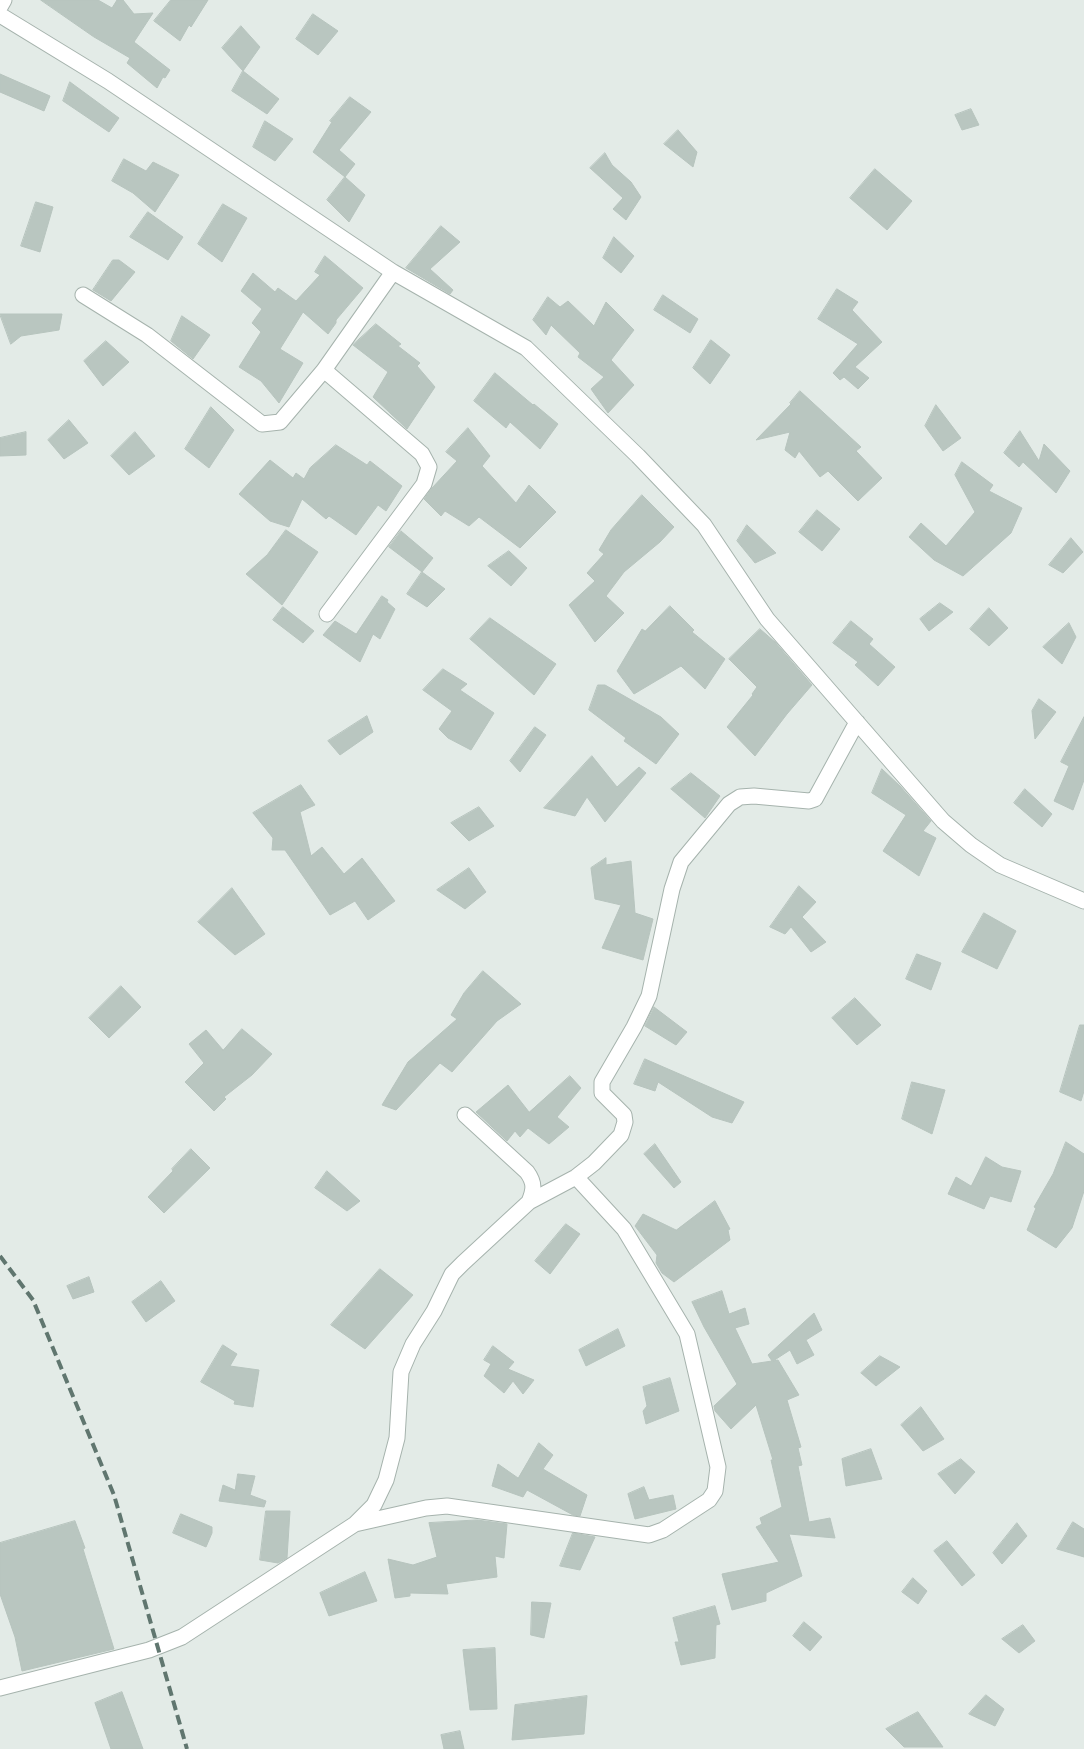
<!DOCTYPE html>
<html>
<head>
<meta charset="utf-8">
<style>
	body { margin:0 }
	canvas { display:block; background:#e3ebe7 }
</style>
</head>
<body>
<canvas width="1084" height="1749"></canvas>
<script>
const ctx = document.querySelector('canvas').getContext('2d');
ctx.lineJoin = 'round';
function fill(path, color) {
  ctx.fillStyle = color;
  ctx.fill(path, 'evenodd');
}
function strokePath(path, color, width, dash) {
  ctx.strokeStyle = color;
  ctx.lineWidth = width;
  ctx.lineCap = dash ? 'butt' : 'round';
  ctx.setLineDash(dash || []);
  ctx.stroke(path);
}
const building = new Path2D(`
	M 41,0 L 98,0 L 112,8 L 117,0 L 123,0 L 134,14 L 153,13 L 134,42 L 170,70 L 165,78 L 163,77 L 157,88 L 127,63 L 130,58 L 94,37 Z
	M 171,0 L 208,0 L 191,27 L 189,25 L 180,41 L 154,21 Z
	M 313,14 L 338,31 L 318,55 L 296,39 Z
	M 241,26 L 260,47 L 243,71 L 222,48 Z
	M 243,71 L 279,99 L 267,114 L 232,91 Z
	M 0,74 L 50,96 L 44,111 L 0,92 Z
	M 70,82 L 119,118 L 109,132 L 63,101 Z
	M 350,97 L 371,112 L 339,150 L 355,164 L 345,177 L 313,152 L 332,122 L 330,121 Z
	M 971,109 L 979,125 L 962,130 L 955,115 Z
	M 265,121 L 293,139 L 275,161 L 253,147 Z
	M 678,130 L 697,152 L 693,167 L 664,144 Z
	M 605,153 L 612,165 L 631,182 L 641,197 L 626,220 L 613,209 L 623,198 L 590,168 Z
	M 124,159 L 146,171 L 153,162 L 179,175 L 155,212 L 133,193 L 112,181 Z
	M 875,169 L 912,201 L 887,230 L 850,198 Z
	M 345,177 L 365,195 L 349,222 L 327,200 Z
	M 36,202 L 53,207 L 40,252 L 21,246 Z
	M 223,204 L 247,218 L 222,262 L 198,244 Z
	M 148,212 L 183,237 L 168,260 L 130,237 Z
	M 441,226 L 460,242 L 430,269 L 453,290 L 450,294 L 406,268 Z
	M 614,237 L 634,256 L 621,273 L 603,258 Z
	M 325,256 L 363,288 L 336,320 L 336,323 L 328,334 L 303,312 L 280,349 L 303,363 L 279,403 L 261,381 L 239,367 L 261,332 L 252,323 L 262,309 L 241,291 L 253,273 L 275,292 L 278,288 L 296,301 L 320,275 L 315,272 Z
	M 113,260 L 119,260 L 135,272 L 111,301 L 93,290 Z
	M 837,289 L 858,302 L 852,310 L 882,342 L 855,367 L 869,378 L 858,389 L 844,377 L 840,380 L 833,373 L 858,344 L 818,319 Z
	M 663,295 L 698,319 L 690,333 L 654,310 Z
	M 548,297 L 560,307 L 568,301 L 594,326 L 606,302 L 634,330 L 611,360 L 634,385 L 608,413 L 591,389 L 604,377 L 578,357 L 580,353 L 551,325 L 546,335 L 533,320 Z
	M 0,314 L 62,314 L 59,330 L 21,336 L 11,344 Z
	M 182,316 L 210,335 L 193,359 L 171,341 Z
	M 376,324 L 401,344 L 398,346 L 420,363 L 417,366 L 435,387 L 407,429 L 373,397 L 388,372 L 353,345 Z
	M 711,340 L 730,355 L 710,384 L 693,368 Z
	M 106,341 L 129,362 L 103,386 L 84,361 Z
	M 495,373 L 533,405 L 534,404 L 558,424 L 540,449 L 510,422 L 506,428 L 474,401 Z
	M 800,391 L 861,447 L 856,451 L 882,478 L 858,501 L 828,471 L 820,477 L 799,451 L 795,458 L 785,450 L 790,432 L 756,440 L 791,404 L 790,403 Z
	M 936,405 L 961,438 L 943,451 L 925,426 Z
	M 211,407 L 234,430 L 209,468 L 185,449 Z
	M 69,420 L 88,443 L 64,459 L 48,440 Z
	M 468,428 L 490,456 L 482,466 L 516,503 L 529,485 L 556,512 L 520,548 L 479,517 L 469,526 L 445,511 L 441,516 L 424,499 L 432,488 L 457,461 L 446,452 Z
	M 1020,431 L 1039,461 L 1044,444 L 1070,471 L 1056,493 L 1023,462 L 1019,467 L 1004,453 Z
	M 26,432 L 26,455 L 0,456 L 0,438 Z
	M 135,432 L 155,456 L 129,475 L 111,456 Z
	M 336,445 L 367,465 L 370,461 L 402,486 L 386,511 L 378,505 L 356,535 L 329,516 L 326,519 L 302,499 L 289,527 L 270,521 L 239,494 L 270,460 L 293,478 L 296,473 L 304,479 L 310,468 Z
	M 962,462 L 993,485 L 989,491 L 1022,508 L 1011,533 L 963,576 L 934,560 L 909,537 L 921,523 L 946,546 L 975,512 L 955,475 Z
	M 642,495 L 674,527 L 660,542 L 624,572 L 606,596 L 624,613 L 595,642 L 569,605 L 595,581 L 587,573 L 604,554 L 599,550 L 611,530 Z
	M 817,510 L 840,529 L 822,551 L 799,532 Z
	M 747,525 L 776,553 L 755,563 L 737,541 Z
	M 286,530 L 318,552 L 282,605 L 246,574 L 267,555 Z
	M 401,531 L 433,558 L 422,572 L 389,547 Z
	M 1071,538 L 1083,552 L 1063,573 L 1049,565 Z
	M 509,551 L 527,568 L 511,586 L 488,566 Z
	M 422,572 L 445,589 L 427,607 L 407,594 Z
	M 382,596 L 388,600 L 387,602 L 395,609 L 380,639 L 373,634 L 360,662 L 323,635 L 335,621 L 356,634 Z
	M 940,603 L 953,612 L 929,631 L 920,619 Z
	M 670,606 L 694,630 L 692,632 L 725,659 L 705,689 L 681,666 L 634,694 L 617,671 L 642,629 L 645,631 Z
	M 283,607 L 314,631 L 303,643 L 273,620 Z
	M 989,608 L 1008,628 L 989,646 L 970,629 Z
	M 490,618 L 556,664 L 534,695 L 470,639 Z
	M 851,621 L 873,639 L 869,644 L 895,667 L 878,686 L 855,665 L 858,662 L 833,643 Z
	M 1069,623 L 1076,637 L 1062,664 L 1043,647 Z
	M 760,629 L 775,642 L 812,685 L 787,714 L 755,756 L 727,727 L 753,695 L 752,694 L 757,687 L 729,659 Z
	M 443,669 L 467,684 L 460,690 L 494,713 L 471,750 L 448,738 L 439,729 L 452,711 L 423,690 Z
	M 598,685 L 605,685 L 661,717 L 679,734 L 656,764 L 624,741 L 626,738 L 589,710 Z
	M 1039,699 L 1056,712 L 1035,739 L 1032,711 Z
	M 367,716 L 373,732 L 340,755 L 328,741 Z
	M 1084,717 L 1084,780 L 1073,810 L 1054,801 L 1069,766 L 1061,762 Z
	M 535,727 L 546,735 L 520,772 L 510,761 Z
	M 592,756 L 617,787 L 639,767 L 646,773 L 605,822 L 587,797 L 575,816 L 544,808 Z
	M 882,769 L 900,786 L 931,821 L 923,831 L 936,838 L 919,876 L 883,851 L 906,815 L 872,793 Z
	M 691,773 L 720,796 L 705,818 L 671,789 Z
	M 301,785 L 315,805 L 300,812 L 311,856 L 322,847 L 344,874 L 362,858 L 395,901 L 368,920 L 355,901 L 330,915 L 285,850 L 272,850 L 273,838 L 253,813 Z
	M 1025,789 L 1052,814 L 1042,827 L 1014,803 Z
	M 479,807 L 494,826 L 469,841 L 451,823 Z
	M 606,858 L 606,865 L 631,861 L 635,913 L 653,919 L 643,960 L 602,948 L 621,905 L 595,899 L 591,868 Z
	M 469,868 L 486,892 L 465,909 L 437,890 Z
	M 799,886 L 816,902 L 802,917 L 826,942 L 811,952 L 791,927 L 785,934 L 770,927 Z
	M 232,888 L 265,934 L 235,955 L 198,922 Z
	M 984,913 L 1016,931 L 997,969 L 962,952 Z
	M 917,954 L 941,963 L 931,990 L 906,979 Z
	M 483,971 L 521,1004 L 497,1021 L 452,1072 L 440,1063 L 396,1110 L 382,1105 L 408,1062 L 457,1019 L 451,1015 L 464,993 Z
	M 121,986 L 141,1007 L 109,1038 L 89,1018 Z
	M 855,998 L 881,1025 L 857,1045 L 832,1018 Z
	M 654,1007 L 687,1032 L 676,1045 L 645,1026 Z
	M 1080,1025 L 1084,1025 L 1084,1091 L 1081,1101 L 1060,1092 Z
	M 242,1029 L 272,1054 L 252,1075 L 224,1097 L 226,1099 L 214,1111 L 185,1082 L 204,1063 L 189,1044 L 206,1030 L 223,1050 Z
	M 645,1059 L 744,1102 L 732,1123 L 712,1117 L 658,1082 L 655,1091 L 634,1084 Z
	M 570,1076 L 581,1088 L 557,1117 L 569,1127 L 549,1144 L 528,1128 L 520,1137 L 515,1131 L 507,1141 L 476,1112 L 508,1085 L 529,1112 Z
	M 912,1082 L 945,1090 L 932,1134 L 902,1119 Z
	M 1066,1142 L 1084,1154 L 1084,1191 L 1072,1228 L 1056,1248 L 1027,1230 L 1036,1208 L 1034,1207 L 1053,1174 Z
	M 655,1144 L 681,1182 L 674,1188 L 644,1154 Z
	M 191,1149 L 210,1168 L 164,1213 L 148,1197 L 173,1171 L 172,1169 Z
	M 986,1157 L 1002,1167 L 1021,1171 L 1011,1202 L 990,1196 L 984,1209 L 948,1194 L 956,1177 L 971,1186 Z
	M 327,1171 L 360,1201 L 347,1211 L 315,1188 Z
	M 715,1201 L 730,1229 L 728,1230 L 730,1240 L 674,1282 L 662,1273 L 656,1263 L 657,1255 L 635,1226 L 643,1214 L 676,1230 Z
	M 566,1224 L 580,1234 L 550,1274 L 535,1261 Z
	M 380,1269 L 413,1295 L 365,1349 L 331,1325 Z
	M 89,1277 L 94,1292 L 73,1299 L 67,1286 Z
	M 161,1281 L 175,1301 L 146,1322 L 132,1302 Z
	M 722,1291 L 729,1314 L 745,1308 L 749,1324 L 735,1328 L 752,1364 L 772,1361 L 768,1355 L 814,1313 L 822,1330 L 806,1340 L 814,1355 L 797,1364 L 790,1350 L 773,1361 L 778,1360 L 799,1395 L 787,1400 L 801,1447 L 798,1448 L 802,1465 L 798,1466 L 809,1522 L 830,1518 L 835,1538 L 789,1534 L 802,1576 L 766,1593 L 766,1601 L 732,1610 L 722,1574 L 779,1562 L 756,1527 L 762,1524 L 760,1518 L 782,1507 L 771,1460 L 773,1460 L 756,1405 L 731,1429 L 715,1411 L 714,1406 L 737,1384 L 704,1327 L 692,1302 Z
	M 618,1329 L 625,1346 L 586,1366 L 579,1350 Z
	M 223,1345 L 237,1354 L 230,1366 L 259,1370 L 253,1407 L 234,1404 L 235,1401 L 201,1382 Z
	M 493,1346 L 514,1362 L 508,1369 L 534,1380 L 523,1394 L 513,1381 L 504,1393 L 484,1376 L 491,1364 L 484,1360 Z
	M 880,1356 L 900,1367 L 876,1386 L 861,1373 Z
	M 670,1378 L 679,1411 L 646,1424 L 643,1411 L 647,1406 L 643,1387 Z
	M 921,1407 L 944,1439 L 923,1451 L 901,1425 Z
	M 539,1443 L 553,1455 L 543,1469 L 587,1495 L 580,1516 L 573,1515 L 527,1490 L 523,1497 L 492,1486 L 498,1464 L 518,1478 Z
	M 871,1449 L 882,1479 L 846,1486 L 842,1459 Z
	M 961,1459 L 975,1472 L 955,1494 L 938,1474 Z
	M 238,1474 L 255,1476 L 250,1495 L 266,1501 L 264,1507 L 219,1501 L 223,1485 L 235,1490 Z
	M 644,1487 L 649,1500 L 673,1495 L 676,1509 L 635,1519 L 628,1494 Z
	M 266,1511 L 290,1511 L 287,1558 L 278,1563 L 260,1560 Z
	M 181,1514 L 212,1527 L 212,1533 L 206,1547 L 173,1533 Z
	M 477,1520 L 507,1524 L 504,1558 L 495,1556 L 497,1577 L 446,1584 L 448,1594 L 410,1593 L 410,1596 L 395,1598 L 388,1559 L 413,1565 L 437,1557 L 429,1523 Z
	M 75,1521 L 85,1548 L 83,1549 L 114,1649 L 22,1671 L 15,1637 L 0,1594 L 0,1543 Z
	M 1073,1522 L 1084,1529 L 1084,1557 L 1057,1549 Z
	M 1017,1523 L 1027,1536 L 1002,1564 L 993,1553 Z
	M 573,1533 L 595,1537 L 580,1570 L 560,1566 Z
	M 947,1541 L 975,1575 L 962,1586 L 934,1551 Z
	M 365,1572 L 377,1601 L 329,1616 L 320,1593 Z
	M 913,1578 L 927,1591 L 918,1604 L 902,1592 Z
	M 532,1602 L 551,1603 L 544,1638 L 531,1635 Z
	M 715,1606 L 720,1624 L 716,1625 L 715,1658 L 681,1665 L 675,1642 L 679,1642 L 673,1618 Z
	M 804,1622 L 822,1637 L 810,1651 L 793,1636 Z
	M 1023,1625 L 1035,1641 L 1019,1653 L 1002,1639 Z
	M 495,1648 L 497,1709 L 470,1710 L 463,1650 Z
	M 122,1692 L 143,1749 L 111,1749 L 95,1703 Z
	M 986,1695 L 1004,1709 L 995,1726 L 969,1714 Z
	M 587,1696 L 584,1734 L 512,1740 L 515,1705 Z
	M 918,1712 L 943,1747 L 904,1747 L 886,1729 Z
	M 460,1731 L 464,1749 L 444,1749 L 441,1735 Z`);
const minor = new Path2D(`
	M 0,7 L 4,0
	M 0,15 L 108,81 L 393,272 L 526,348 L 638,456 L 704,525 L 767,619 L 943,821 L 971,845 L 1000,865 L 1084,901
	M 83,295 L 147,335 L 262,424 L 280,422 L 324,370 L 393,272
	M 324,370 L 422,454 L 429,467 L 424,484 L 327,614
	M 529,1202 L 576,1177 L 594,1163 L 621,1135 L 625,1122 L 624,1115 L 602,1093 L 602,1082 L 634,1027 L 649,996 L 672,889 L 681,862 L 729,804 L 740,797 L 754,796 L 809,801 L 815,799 L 857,722
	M 355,1524 L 426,1508 L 447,1506 L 649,1535 L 663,1530 L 709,1500 L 715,1491 L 718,1467 L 687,1334 L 624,1229 L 576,1177
	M 0,1688 L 149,1650 L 182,1637 L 355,1524 L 374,1505 L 386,1480 L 397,1438 L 401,1372 L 413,1344 L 434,1311 L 452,1274 L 463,1263 L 529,1202 C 534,1190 535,1183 527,1172 L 465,1115`);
const rail = new Path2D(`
	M 0,1256 L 33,1300 L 114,1495 L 187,1749`);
fill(building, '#b9c6c0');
strokePath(building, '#b7c4be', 1);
strokePath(minor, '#a6b3ad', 17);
strokePath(minor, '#fff', 15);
strokePath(rail, '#60766f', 4, [10, 5]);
</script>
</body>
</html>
